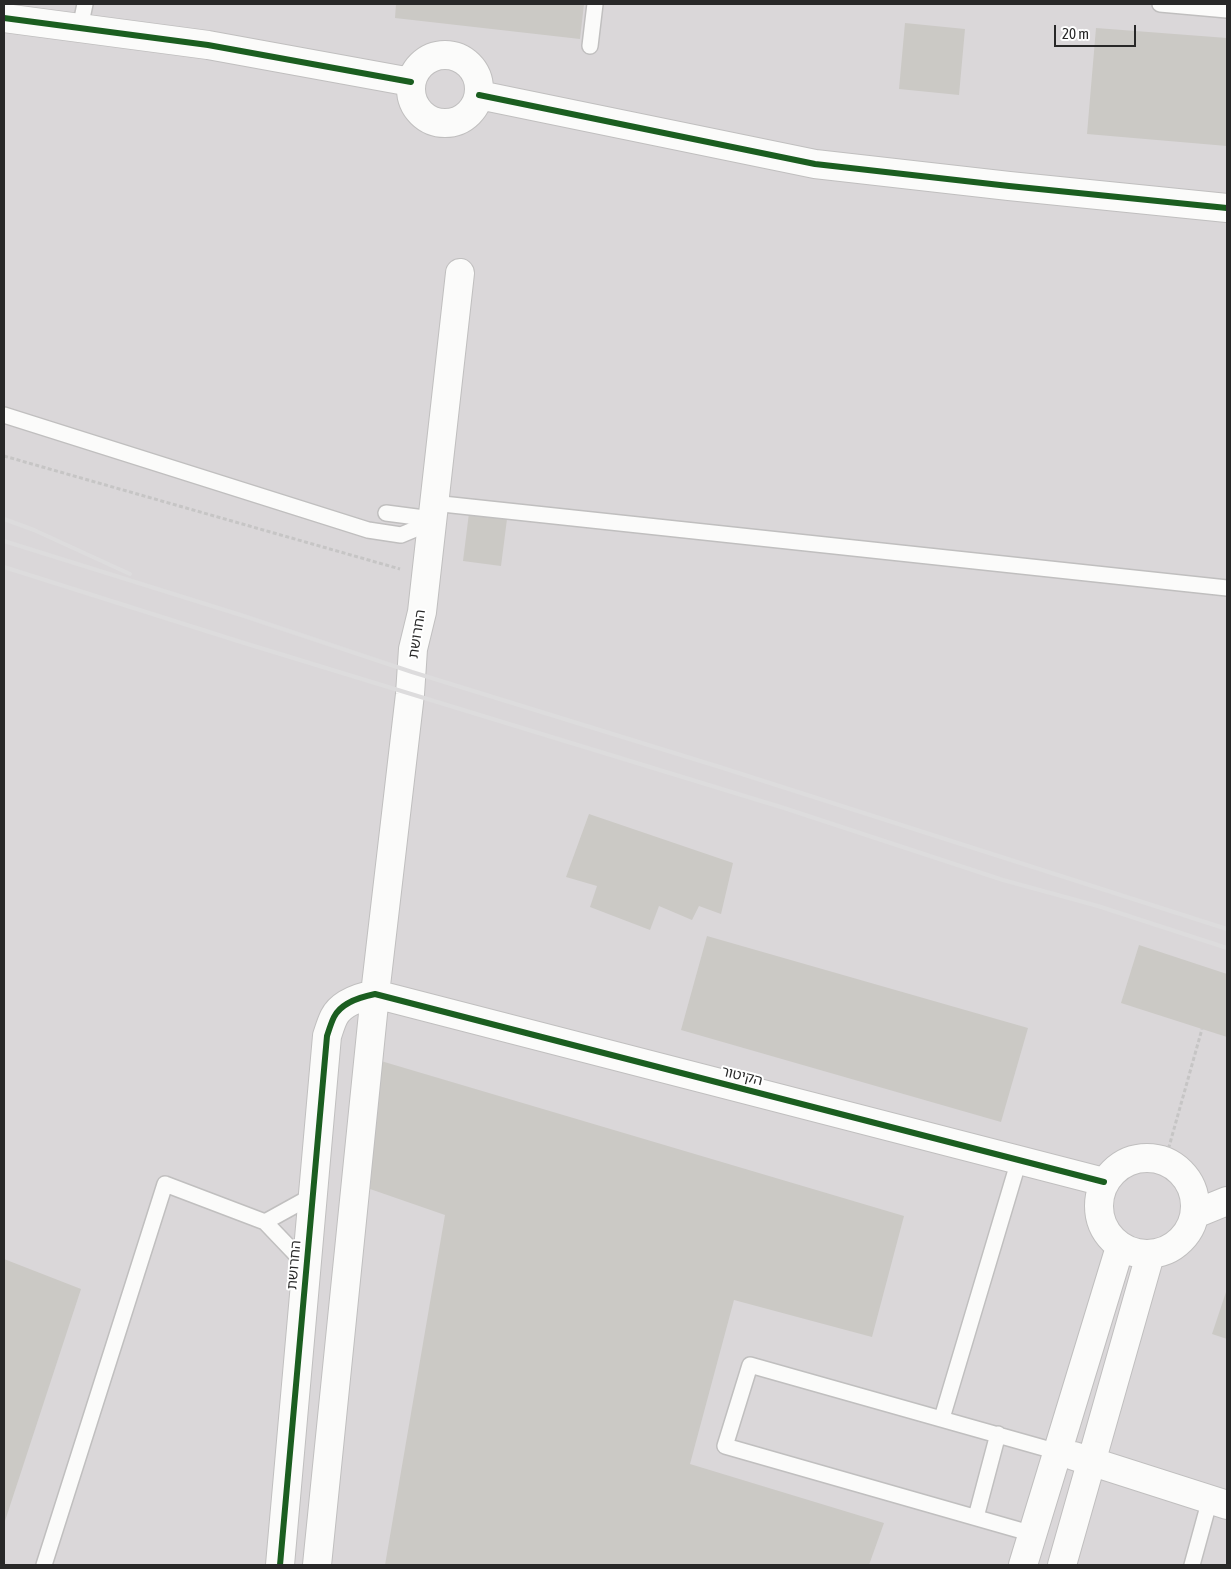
<!DOCTYPE html>
<html>
<head>
<meta charset="utf-8">
<style>
	body { margin:0 }
	#map { position:relative; width:1231px; height:1569px; overflow:hidden; background:#e6e3de; font-family:"Asap Condensed",sans-serif }
	canvas { display:block }
	.frame { position:absolute; inset:0; border:5px solid #282828; pointer-events:none }
	.scale { position:absolute; left:1054px; top:25px; width:82px; height:22px; box-sizing:border-box; border:2px solid #282828; border-top:0; padding-left:6px; font-size:15px; line-height:18px; white-space:nowrap; color:#282828; -webkit-text-stroke:4px #fff; paint-order:stroke }
</style>
</head>
<body>
<div id="map">
<canvas width="1231" height="1569"></canvas>
<div class="frame"></div>
<div class="scale">20 m</div>
</div>
<script>
const ctx = document.querySelector('canvas').getContext('2d');
ctx.lineJoin = 'round';
function fill(path, color) {
  ctx.fillStyle = color;
  ctx.fill(path, 'evenodd');
}
function strokePath(path, color, width, dash) {
  ctx.strokeStyle = color;
  ctx.lineWidth = width;
  ctx.lineCap = dash ? 'butt' : 'round';
  ctx.setLineDash(dash || []);
  ctx.stroke(path);
}
function write(font, color, halo, rows, align = 'center') {
  ctx.font = font + ' "Asap Condensed","Noto Sans Hebrew",sans-serif';
  ctx.lineWidth = 4;
  ctx.setLineDash([]);
  ctx.textBaseline = 'middle';
  ctx.strokeStyle = halo;
  ctx.fillStyle = color;
  for (const [text, x, y, turn = 0] of rows) {
    ctx.save();
    ctx.translate(x, y);
    ctx.rotate((+turn || 0) * Math.PI / 180);
    ctx.textAlign = isNaN(turn) ? turn : align;
    if (halo) ctx.strokeText(text, 0, 0);
    ctx.fillText(text, 0, 0);
    ctx.restore();
  }
}
const industrial = new Path2D(`
	M 4,4 L 1227,4 L 1227,1565 L 4,1565 Z`);
const building = new Path2D(`
	M 396,4 L 584,4 L 580,39 L 395,18 Z
	M 905,23 L 965,29 L 959,95 L 899,89 Z
	M 1096,28 L 1227,38 L 1227,146 L 1087,134 Z
	M 469,513 L 507,519 L 501,566 L 463,561 Z
	M 589,814 L 733,863 L 721,914 L 699,906 L 692,920 L 659,906 L 650,930 L 590,907 L 597,886 L 566,877 Z
	M 707,936 L 1028,1028 L 1001,1122 L 681,1030 Z
	M 1139,945 L 1227,974 L 1227,1037 L 1121,1003 Z
	M 381,1061 L 904,1216 L 872,1337 L 734,1300 L 690,1464 L 884,1523 L 869,1565 L 385,1565 L 445,1215 L 370,1189 Z
	M 4,1259 L 81,1289 L 4,1524 Z
	M 1227,1289 L 1227,1339 L 1212,1334 Z`);
const path = new Path2D(`
	M 4,456 L 400,569
	M 1165,1161 L 1202,1029`);
const service = new Path2D(`
	M 1160,4 L 1227,10
	M 80,28 L 85,4
	M 590,46 L 595,4
	M 4,415 L 368,530 L 401,535 L 413,530 L 432,519
	M 433,503 L 1227,588
	M 386,513 L 432,519
	M 265,1222 L 312,1196
	M 942,1418 L 1019,1160
	M 976,1517 L 998,1434
	M 1033,1534 L 725,1446 L 750,1365 L 1058,1452
	M 44,1565 L 165,1184 L 265,1222 L 307,1266
	M 1192,1565 L 1210,1499`);
const minor = new Path2D(`
	M 4,18 L 208,45 L 411,82
	M411 89a34 34 0 1 1 68 0a34 34 0 1 1-68 0Z
	M 479,95 L 815,164 L 1009,186 L 1227,208
	M1099 1206a48 48 0 1 1 96 0a48 48 0 1 1-96 0Z
	M 1195,1214 L 1227,1201
	M 1074,1456 L 1227,1505
	M 280,1565 L 327,1036 C 329,1030 331,1023 334,1017 C 341,1003 360,997 375,994 L 1104,1182
	M 317,1565 L 375,994 L 410,694 L 413,649 L 422,612 L 460,273
	M 1023,1565 L 1120,1247
	M 1062,1565 L 1150,1255`);
const rail = new Path2D(`
	M 4,519 L 34,530 L 130,574
	M 4,541 L 244,616 L 412,672 L 723,768 L 1227,929
	M 4,567 L 241,642 L 784,808 L 1003,880 L 1098,906 L 1227,948`);
const cycleway = new Path2D(`
	M 4,18 L 208,45 L 411,82
	M 479,95 L 815,164 L 1009,186 L 1227,208
	M 280,1565 L 327,1036 C 329,1030 331,1023 334,1017 C 341,1003 360,997 375,994 L 1104,1182`);
const streetNames = [
	["החרושת",417,634,-81],
	["הקיטור",742,1076,14],
	["החרושת",294,1265,-85]
];
fill(industrial, '#dad7d9');
fill(building, '#cbc9c5');
strokePath(service, '#c0bfbf', 18);
strokePath(minor, '#c0bfbf', 30);
strokePath(path, '#c6c5c5', 3, [4, 2.5]);
strokePath(service, '#fbfbfa', 15);
strokePath(minor, '#fbfbfa', 28);
strokePath(rail, '#dddcdd', 4);
strokePath(cycleway, '#1b5e20', 6);
write('14px', '#282828', '#fff', streetNames);
</script>
</body>
</html>
